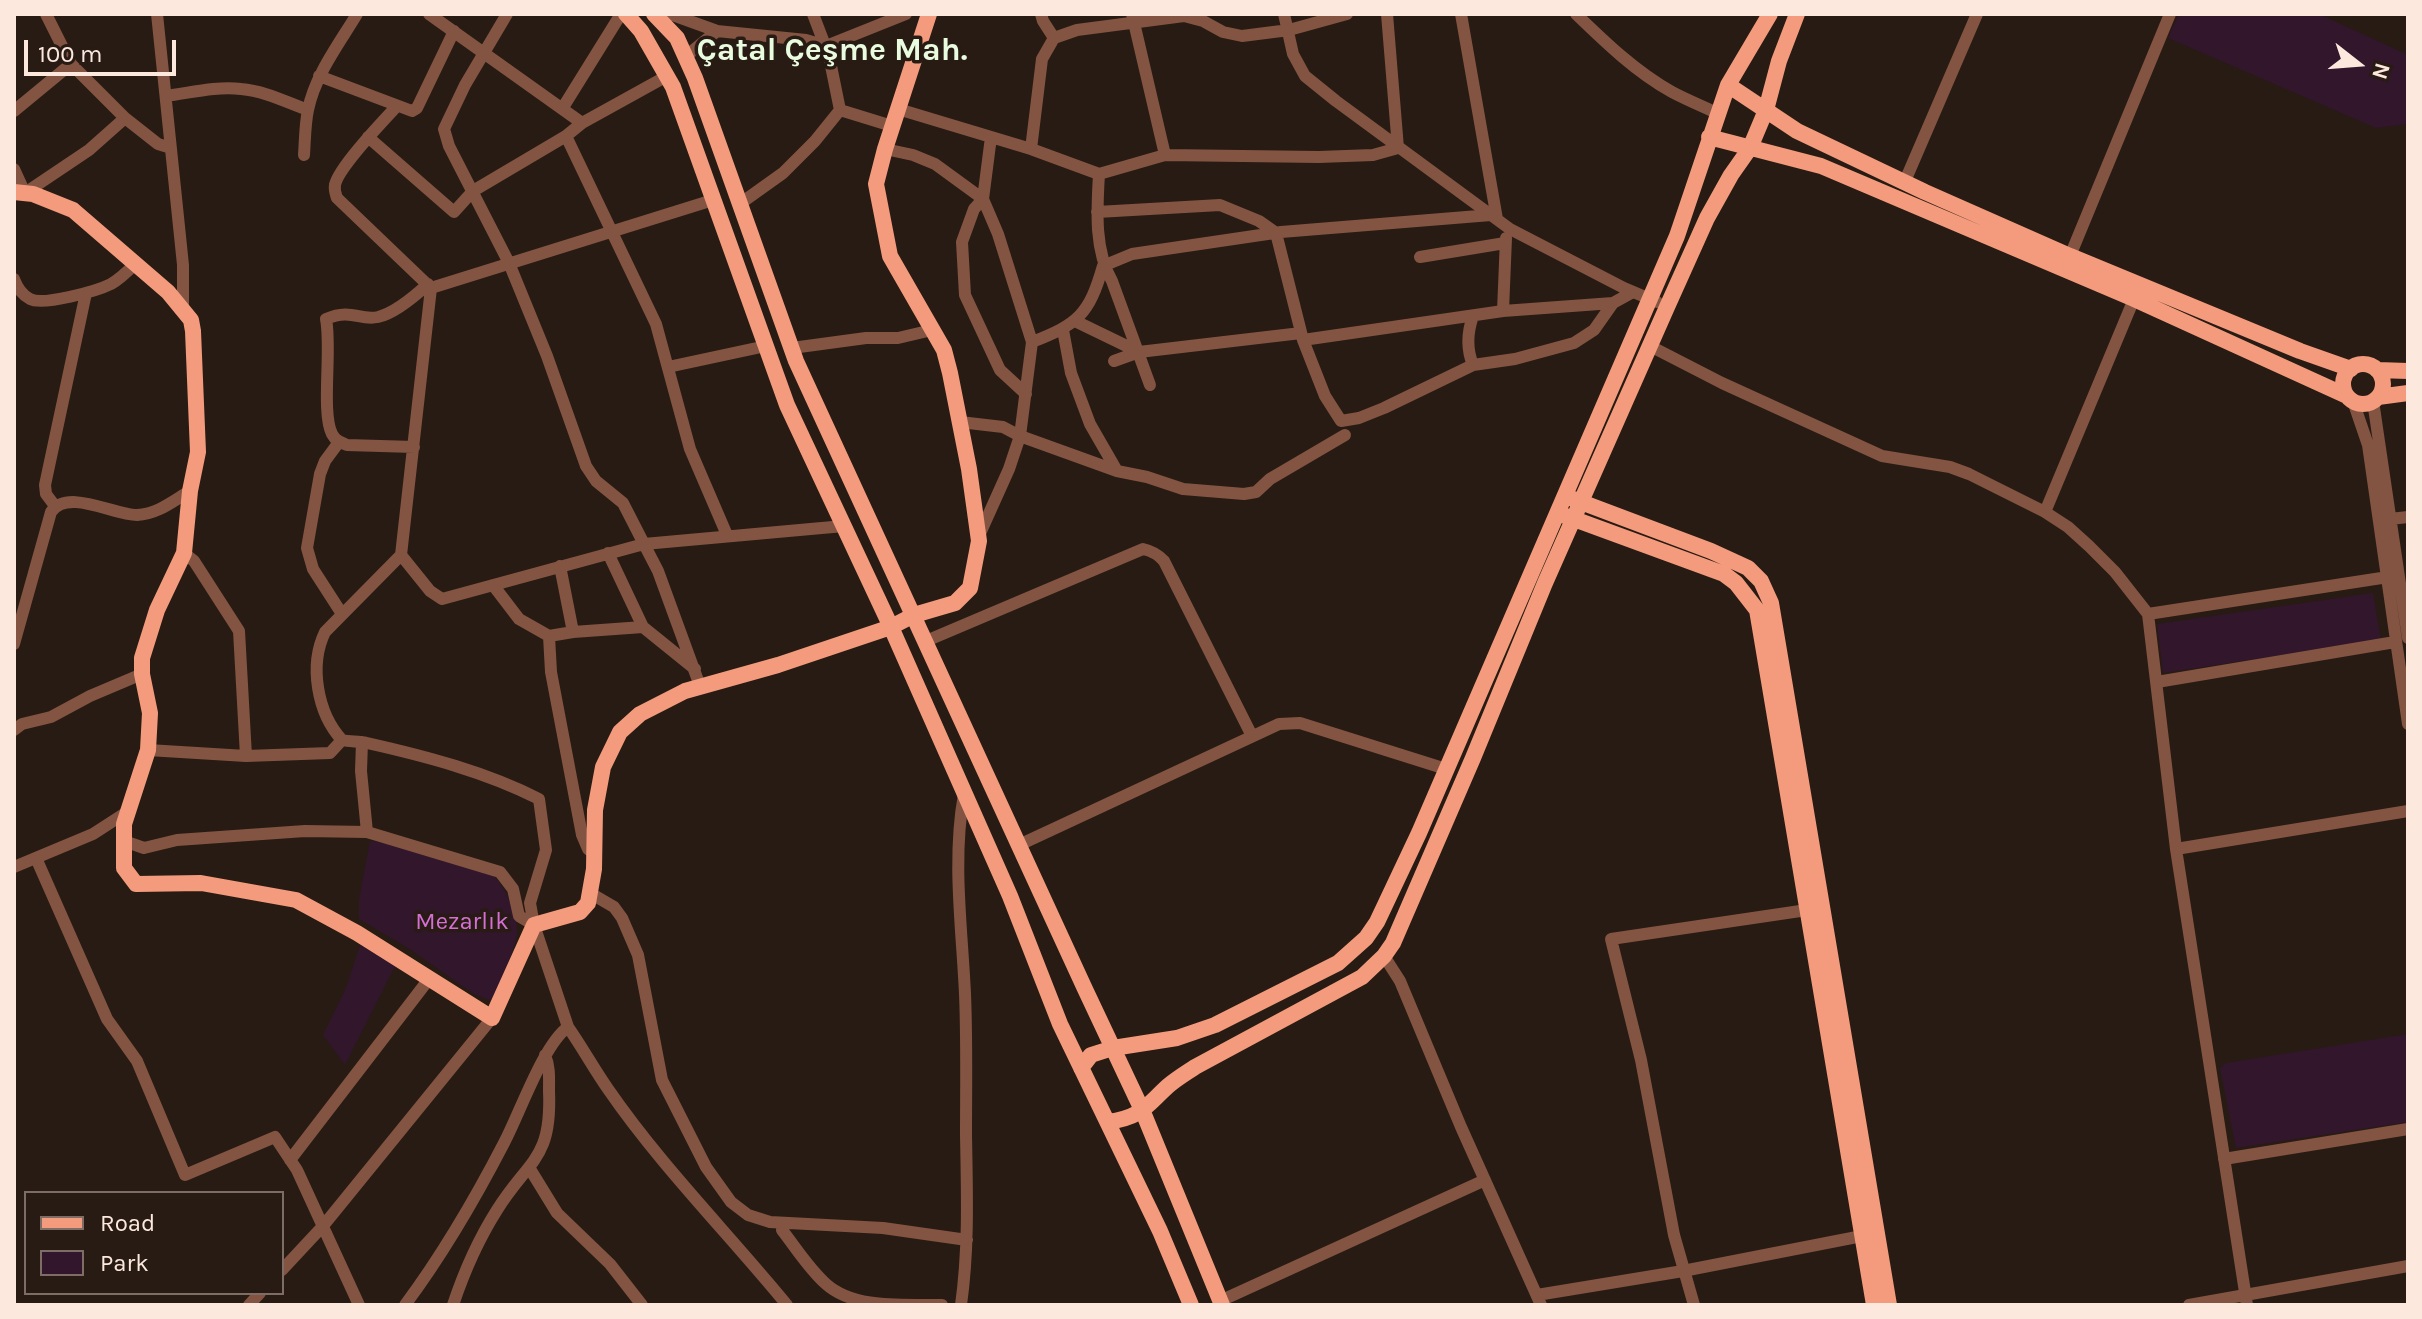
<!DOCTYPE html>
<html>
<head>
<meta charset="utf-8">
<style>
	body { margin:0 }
	#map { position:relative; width:2422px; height:1319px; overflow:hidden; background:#281b13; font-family:Karla,sans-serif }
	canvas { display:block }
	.frame { position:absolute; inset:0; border:16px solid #fce8dd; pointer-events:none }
	.legend { position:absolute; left:24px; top:1191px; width:260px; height:104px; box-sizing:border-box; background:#281b13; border:2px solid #7d6d64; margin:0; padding:10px 14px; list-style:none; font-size:24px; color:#fce8dd }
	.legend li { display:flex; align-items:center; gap:16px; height:40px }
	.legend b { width:40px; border:2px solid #7d6d64 }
	.north { position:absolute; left:2318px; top:24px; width:80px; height:80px; -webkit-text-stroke:6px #281b13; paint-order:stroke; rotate:107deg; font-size:22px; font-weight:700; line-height:32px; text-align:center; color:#fce8dd }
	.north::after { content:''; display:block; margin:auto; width:28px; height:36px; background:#fce8dd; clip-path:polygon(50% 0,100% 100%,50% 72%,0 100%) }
	.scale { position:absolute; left:24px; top:40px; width:152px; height:36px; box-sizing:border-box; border:4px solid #fce8dd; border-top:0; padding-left:10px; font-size:24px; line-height:28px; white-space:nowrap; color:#fce8dd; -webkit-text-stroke:6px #281b13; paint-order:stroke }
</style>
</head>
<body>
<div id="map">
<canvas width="2422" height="1319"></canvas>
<div class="frame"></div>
<ul class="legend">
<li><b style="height:10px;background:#f39b7c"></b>Road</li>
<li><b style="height:22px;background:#31162c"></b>Park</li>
</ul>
<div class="north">N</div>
<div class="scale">100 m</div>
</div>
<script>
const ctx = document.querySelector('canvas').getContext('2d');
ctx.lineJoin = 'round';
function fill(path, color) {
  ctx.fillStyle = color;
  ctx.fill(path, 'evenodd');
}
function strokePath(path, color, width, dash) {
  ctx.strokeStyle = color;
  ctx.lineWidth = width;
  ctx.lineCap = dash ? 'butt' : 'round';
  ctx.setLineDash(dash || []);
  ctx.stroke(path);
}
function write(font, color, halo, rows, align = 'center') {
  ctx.font = font + ' Karla,sans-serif';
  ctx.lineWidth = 7;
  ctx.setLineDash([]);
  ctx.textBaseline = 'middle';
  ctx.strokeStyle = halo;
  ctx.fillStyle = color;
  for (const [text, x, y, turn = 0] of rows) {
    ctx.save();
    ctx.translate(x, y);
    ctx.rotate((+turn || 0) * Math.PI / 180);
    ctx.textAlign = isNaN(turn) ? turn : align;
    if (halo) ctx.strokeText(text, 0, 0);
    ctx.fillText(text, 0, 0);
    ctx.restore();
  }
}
const green = new Path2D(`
	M 2179,14 L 2319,14 L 2408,55 L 2408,124 L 2376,128 L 2168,38 Z
	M 2373,593 L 2381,640 L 2163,673 L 2157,624 Z
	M 370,841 L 384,843 L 494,876 C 506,888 518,916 517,933 C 517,945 498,986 493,998 L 489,1000 L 474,994 L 408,948 L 359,919 L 359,899 Z
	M 360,945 L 395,966 L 345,1065 L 323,1035 L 346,988 Z
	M 2408,1034 L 2408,1122 L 2236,1148 L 2220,1068 L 2226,1063 Z`);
const street = new Path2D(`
	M 46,14 L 71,64 L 125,118 L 158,144 L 171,148
	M 157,14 L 183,265 L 183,310
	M 429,14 L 582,123 L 667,76
	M 507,14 L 465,85 L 444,129 L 449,146 L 509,263 L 547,356 L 586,466 L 596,481 L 623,503 L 644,544 L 658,571 L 700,686
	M 670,14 L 717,31 L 806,40 L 826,46 L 906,14
	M 813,14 L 829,56 L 840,110 L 892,126
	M 1041,14 L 1043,21 L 1054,38
	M 1132,14 L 1165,155
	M 1284,14 L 1293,54 L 1305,76 L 1336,101 L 1510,229 L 1624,288 L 1657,302
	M 1461,14 L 1497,219
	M 1576,14 C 1606,43 1636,72 1672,92 C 1687,100 1702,106 1717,113
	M 685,57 L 717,31
	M 319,76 L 412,111 L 417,108 L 454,31
	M 166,96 C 190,93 216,86 241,89 C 265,91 286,102 308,110
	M 397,106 C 384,120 338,168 335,185 C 334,190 335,192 337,198 L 431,288
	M 562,109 L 621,14
	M 898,109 L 1031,149 L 1099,174
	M 14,111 L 71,64
	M 582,123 L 566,136 L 656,324 L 690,449 L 727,535
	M 368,137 L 454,212 L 473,191 L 566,136
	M 991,137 L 983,199 L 998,234 L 1032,342
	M 885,149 L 913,155 L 935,164 L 983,199 L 974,209 L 962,242 L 965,295 L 1000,370 L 1026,394
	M 1031,149 L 1042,59 L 1054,38 L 1077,30 L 1184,16 L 1203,21 L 1223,32 L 1242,36 L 1289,30 L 1347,14
	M 304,155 C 305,140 305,124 308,110 C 315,75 339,44 357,14
	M 14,169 L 25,193 L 89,150 L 125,118
	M 1905,181 L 1977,14
	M 741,203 L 783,173 L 815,141 L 840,110
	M 1097,212 L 1220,205 L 1259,221 L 1276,233 L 1303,340 L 1325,396 L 1341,421 L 1359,418 L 1384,408 L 1473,365 L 1515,359 L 1574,343 L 1594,330 L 1613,303
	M 2070,256 L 2170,14
	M 1420,257 L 1505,243
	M 1103,266 L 1132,254 L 1281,232 L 1491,215
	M 14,279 C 17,287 22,295 30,299 C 43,306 97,291 111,284 C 120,279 128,271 135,264
	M 431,288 L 401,555 L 430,591 L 442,599 L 644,544 L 844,526
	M 431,288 L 713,200
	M 1503,311 L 1506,238
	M 1473,316 C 1467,333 1466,348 1473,365
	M 1075,321 L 1139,352
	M 1063,330 L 1071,373 L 1090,424 L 1117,471
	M 1303,340 L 1503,311 L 1613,303 L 1633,292
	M 1650,346 L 1722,383 L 1882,456 L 1950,467 L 1969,474 L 2045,512 L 2068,527 L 2089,546 L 2115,572 L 2148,614 L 2176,849 L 2247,1305
	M 792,348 L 866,338 L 898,338 L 932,330
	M 1114,361 L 1139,352 L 1301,333
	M 668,367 L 766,346
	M 1150,385 L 1112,281 C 1094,250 1097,209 1099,174 L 1165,155 L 1319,157 L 1373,155 L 1398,148 L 1387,14
	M 2353,401 L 2368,445 L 2408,724
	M 2373,401 L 2408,638
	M 960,422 L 1003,427 L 1020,436 L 1117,471 L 1147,477 L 1183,489 L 1244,494 L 1256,492 L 1270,479 L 1345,435
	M 339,442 L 325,461 L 320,474 L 307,548 L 313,569 L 342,614
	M 414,447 L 347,445 C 340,442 335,440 332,434 C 321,412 332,349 326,319 C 352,308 359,321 378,317 C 395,313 415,296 428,284
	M 55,506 L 46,494 L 45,485 L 86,293
	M 2045,512 L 2134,299
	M 2390,519 L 2408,517
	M 978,538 L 1009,469 L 1020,436 L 1032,342 C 1078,324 1089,315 1103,266
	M 184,553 L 194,561 L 239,631 L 246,756
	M 608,553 L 643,627
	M 560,566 L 573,632
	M 493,585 L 519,619 L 549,636 L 573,632 L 643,627 L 695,669
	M 2148,614 L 2388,577
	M 549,636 L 551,672 L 582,835 L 588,849 L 595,854
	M 926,641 L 1143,549 C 1152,551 1158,554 1164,561 L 1252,736
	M 14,644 L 51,512 C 68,488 113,515 137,515 C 158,514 173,501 190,491
	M 2157,682 L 2395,642
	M 14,730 L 22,724 L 51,717 L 90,696 L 142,674
	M 362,742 L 361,771 L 367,832
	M 148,750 L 246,756 L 330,753 L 342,740
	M 124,841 L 144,848 L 177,840 L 305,831 L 367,832 L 500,872 L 513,889 L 519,916 L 534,925 L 530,903 L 546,850 L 539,799 C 486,772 425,756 367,743 C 358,741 350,742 342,740 C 317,713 309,665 325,632 L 401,555
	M 1019,845 L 1279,724 L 1300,723 L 1446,769
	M 2176,849 L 2408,811
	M 36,858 L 107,1019 L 137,1061 L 185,1175 L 275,1137 L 297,1170 L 359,1305
	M 14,867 L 93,834 L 127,812
	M 590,893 L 614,907 L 622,918 L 638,955 L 662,1080 L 706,1167 L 731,1202 L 748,1215 L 770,1222 L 883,1228 L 967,1240
	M 1384,956 L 1400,981 L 1461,1127 L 1541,1305
	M 568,1027 C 582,1047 594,1069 608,1089 C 661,1166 728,1233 787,1305
	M 2224,1159 L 2408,1129
	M 290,1160 L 429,979
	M 530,1169 L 557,1213 L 610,1264 L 642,1305
	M 782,1223 L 782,1230 C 796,1248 809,1269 826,1284 C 855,1310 905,1304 942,1305
	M 282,1270 L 323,1226 L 492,1018
	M 1537,1295 L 1683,1271 L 1862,1236
	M 1220,1301 L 1485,1180
	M 249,1305 L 260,1293
	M 405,1305 C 443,1254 475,1199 504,1143 C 520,1113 543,1045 568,1027 L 534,925
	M 453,1305 C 464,1272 478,1240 497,1210 C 529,1159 552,1160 549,1091 C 549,1078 550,1067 545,1055
	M 961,1305 C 969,1248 967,1192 966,1135 C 966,1088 967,1041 965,994 C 962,928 952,860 964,794
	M 1694,1305 L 1674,1235 L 1641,1060 L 1611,939 L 1807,910
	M 2189,1305 L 2408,1266`);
const secondary = new Path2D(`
	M 626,14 L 641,31 L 673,87 L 787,405 L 891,627 L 1010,896 L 1060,1024 L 1160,1231 L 1191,1305
	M 654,14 L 677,38 L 695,78 L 796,361 L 1085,989 L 1143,1112 L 1222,1305
	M 1728,85 L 1797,131 L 1925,192 L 2070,256 L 2300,351 L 2351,369
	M 1709,137 L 1821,166 L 2134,299 L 2347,396
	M 14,192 L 33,194 L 73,210 L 168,292 L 191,320 L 193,331 L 198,452 L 190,491 L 184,553 L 157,610 L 142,658 L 142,674 L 150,713 L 148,750 L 124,824 L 124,868 L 136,884 L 201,883 L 296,900 L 357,933 L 492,1018 L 534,925 L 580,912 L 588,903 L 594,869 L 595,810 L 603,767 L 620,732 L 640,714 L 685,691 L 778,665 L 891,627 L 914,615 L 955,603 L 970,588 L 979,541 L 969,469 L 950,373 L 944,350 L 890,256 L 876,184 L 885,149 L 929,14
	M2343 384a20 20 0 1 1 40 0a20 20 0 1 1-40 0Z
	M 2377,370 L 2408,371
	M 2378,397 L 2408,393
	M 1573,499 L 1711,551 L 1748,568 L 1761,581 L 1771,603 L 1889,1305
	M 1563,515 L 1724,574 L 1736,583 L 1757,610 L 1874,1305
	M 1081,1068 L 1091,1055 L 1113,1048 L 1177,1038 L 1215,1025 L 1338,963 L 1366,938 L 1377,922 L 1419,833 L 1677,236 L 1728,85 L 1770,14
	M 1108,1122 C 1142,1117 1145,1107 1168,1086 C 1176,1079 1186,1073 1195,1067 L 1362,977 L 1384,956 L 1393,943 L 1473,758 L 1545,583 L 1667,307 L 1707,218 L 1731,175 L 1750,148 L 1766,110 L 1779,61 L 1797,14`);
const parkNames = [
	["Mezarlık",462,922]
];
const districtNames = [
	["Çatal Çeşme Mah.",832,51]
];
fill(green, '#31162c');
strokePath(street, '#835442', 12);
strokePath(secondary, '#f39b7c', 16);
write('24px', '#d56ed7', '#281b13', parkNames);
write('bold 32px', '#eafcdf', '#281b13', districtNames);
</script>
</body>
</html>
